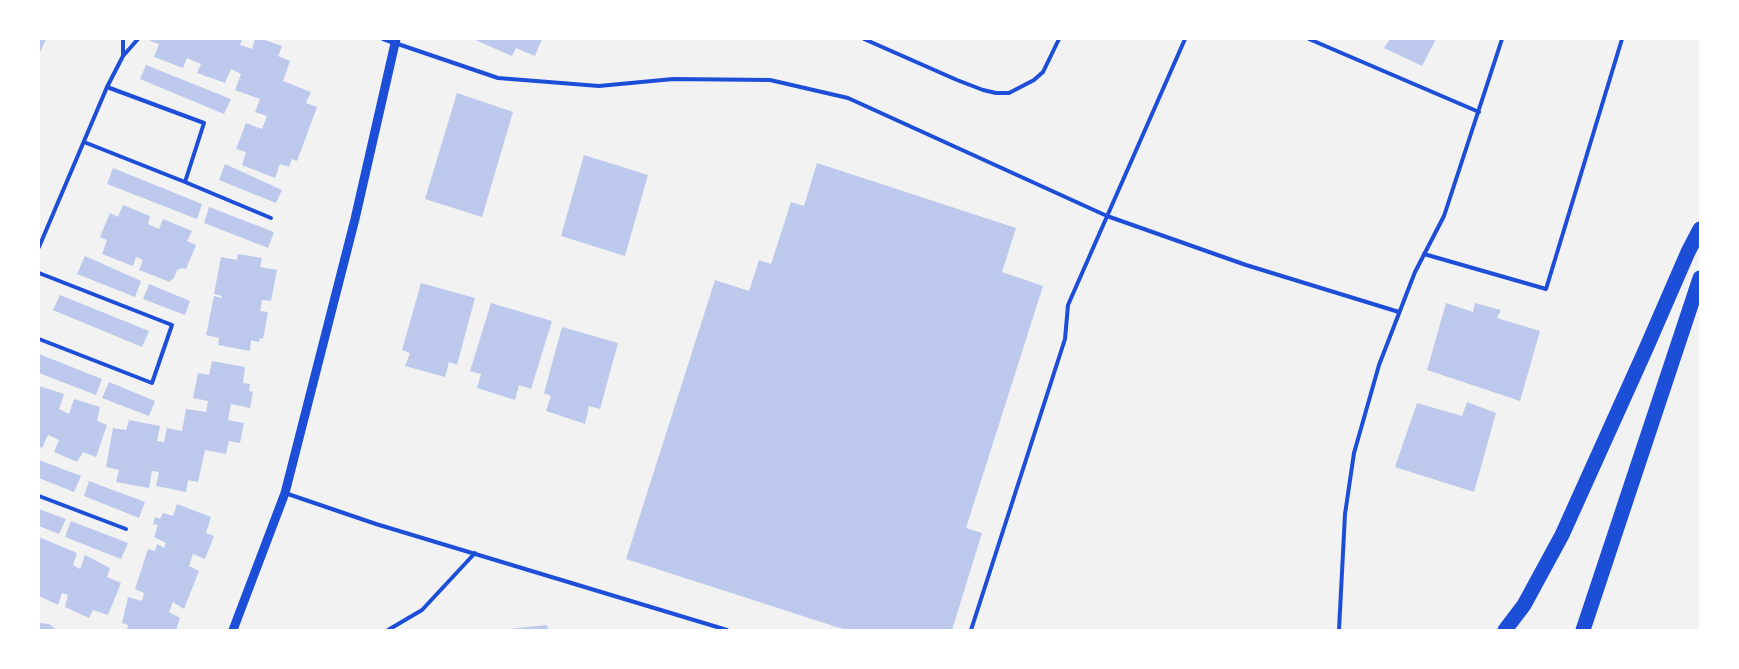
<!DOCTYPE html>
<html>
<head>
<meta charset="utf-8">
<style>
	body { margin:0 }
	#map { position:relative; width:1739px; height:669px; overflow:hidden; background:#f2f2f2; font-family:Roboto,sans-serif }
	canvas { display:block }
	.frame { position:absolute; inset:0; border:40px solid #fff; pointer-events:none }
</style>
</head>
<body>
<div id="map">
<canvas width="1739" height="669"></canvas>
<div class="frame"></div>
</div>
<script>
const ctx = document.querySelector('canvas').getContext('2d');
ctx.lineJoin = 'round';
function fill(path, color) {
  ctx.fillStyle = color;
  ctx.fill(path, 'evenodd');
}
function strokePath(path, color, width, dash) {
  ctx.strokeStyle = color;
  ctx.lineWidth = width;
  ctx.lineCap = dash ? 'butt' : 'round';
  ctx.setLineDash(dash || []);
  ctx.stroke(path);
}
const building = new Path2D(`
	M 39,39 L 46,39 L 39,55 Z
	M 151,39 L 242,39 L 240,45 L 252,49 L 255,39 L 262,39 L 282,46 L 278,56 L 290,61 L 283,81 L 311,92 L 306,103 L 317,107 L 297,161 L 292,159 L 289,167 L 280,164 L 275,178 L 242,165 L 246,152 L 236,149 L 246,123 L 262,129 L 267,116 L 255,112 L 260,99 L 235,90 L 241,74 L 231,69 L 225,83 L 197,73 L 201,64 L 187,58 L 183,68 L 154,57 L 159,44 L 150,41 Z
	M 473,39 L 542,39 L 535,56 L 516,48 L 512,56 Z
	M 1390,39 L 1436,39 L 1422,66 L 1384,48 Z
	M 146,65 L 231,99 L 224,114 L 140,79 Z
	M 457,93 L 513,112 L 482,217 L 425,199 Z
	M 584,155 L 648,175 L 625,256 L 561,236 Z
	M 817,163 L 1016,228 L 1002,272 L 1043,286 L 966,528 L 982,533 L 952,630 L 846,630 L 626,559 L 715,280 L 749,291 L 759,260 L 771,264 L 791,202 L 804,206 Z
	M 225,164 L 282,190 L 276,203 L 219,180 Z
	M 113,168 L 202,204 L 197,219 L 107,184 Z
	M 123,205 L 150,216 L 148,224 L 159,229 L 163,219 L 192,231 L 187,241 L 196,245 L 186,269 L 182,268 L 177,270 L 173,280 L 171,279 L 170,282 L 139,270 L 143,260 L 136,257 L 133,266 L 102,254 L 107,240 L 100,237 L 110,213 L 118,217 Z
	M 209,207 L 274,232 L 268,248 L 204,223 Z
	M 238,254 L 262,258 L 260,267 L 277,270 L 271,301 L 262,300 L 260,311 L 268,312 L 263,339 L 260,338 L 259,342 L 251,340 L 250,351 L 218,345 L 219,338 L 206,335 L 214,296 L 222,298 L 222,296 L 214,294 L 221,257 L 237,260 Z
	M 85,256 L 141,281 L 135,297 L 77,274 Z
	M 421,283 L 475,298 L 457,365 L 449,362 L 445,377 L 405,366 L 410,353 L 402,350 Z
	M 149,284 L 190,301 L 185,315 L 143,299 Z
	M 60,295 L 149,331 L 142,347 L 53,310 Z
	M 491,303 L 552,321 L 531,389 L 519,385 L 515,400 L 477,388 L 481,374 L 470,371 Z
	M 1446,303 L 1473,312 L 1475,303 L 1501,310 L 1497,318 L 1540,331 L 1520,401 L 1427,370 Z
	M 562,327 L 618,343 L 600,409 L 589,406 L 585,424 L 546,411 L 551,396 L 544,393 Z
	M 39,354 L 102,379 L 96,395 L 39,373 Z
	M 212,361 L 245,367 L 243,383 L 250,384 L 249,391 L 253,392 L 250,408 L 231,404 L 228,420 L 244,423 L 240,443 L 229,441 L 226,454 L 205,450 L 198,482 L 188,480 L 186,492 L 156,486 L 159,472 L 152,471 L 149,488 L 116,482 L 119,470 L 106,467 L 113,428 L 126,430 L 129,420 L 160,426 L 157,441 L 164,442 L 167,428 L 182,431 L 186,409 L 206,412 L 208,401 L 193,398 L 198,373 L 209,375 Z
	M 109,382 L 155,401 L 149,416 L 102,398 Z
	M 39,386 L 64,394 L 59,409 L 69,414 L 74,399 L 100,407 L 97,421 L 107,425 L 96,457 L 83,452 L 77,462 L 54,452 L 59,440 L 48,435 L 42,448 L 39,446 Z
	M 1467,402 L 1496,413 L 1474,492 L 1395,467 L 1417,403 L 1462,416 Z
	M 39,460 L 81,476 L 74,492 L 39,478 Z
	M 89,481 L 145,502 L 139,518 L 84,496 Z
	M 177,504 L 211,517 L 206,533 L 214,536 L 205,559 L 193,554 L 189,566 L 199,571 L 184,609 L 173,602 L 169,612 L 180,618 L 176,630 L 127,630 L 128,625 L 122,623 L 128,597 L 142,601 L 144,593 L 135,589 L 148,549 L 155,551 L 157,544 L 164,548 L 166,543 L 154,537 L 158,525 L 153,524 L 155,517 L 160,519 L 163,513 L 173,516 Z
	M 39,509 L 66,519 L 59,534 L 39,526 Z
	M 71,521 L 128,543 L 121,559 L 65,537 Z
	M 39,537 L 77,553 L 73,565 L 80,569 L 85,555 L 110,568 L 107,577 L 121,583 L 108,615 L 93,610 L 89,618 L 65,607 L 68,595 L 62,593 L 58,605 L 39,596 Z
	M 40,623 L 49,624 L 57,630 L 39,630 L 39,624 Z
	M 547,625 L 548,630 L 508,630 L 508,629 Z`);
const service = new Path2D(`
	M 123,39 L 123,56
	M 864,39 L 957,80 L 983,90 L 996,93 L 1009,93 L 1034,80 L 1043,72 L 1059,39
	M 1309,39 L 1479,112
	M 395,43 L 498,78 L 599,86 L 673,79 L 770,80 L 848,98 L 1107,216 L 1246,265 L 1399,312
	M 84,142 L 185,182 L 204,123 L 107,87
	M 185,182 L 271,218
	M 39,247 L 107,87 L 123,56 L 138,39
	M 1424,254 L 1546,289 L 1622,39
	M 39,273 L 172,325 L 152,383 L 39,339
	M 285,493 L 376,524 L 727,630
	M 39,496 L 126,529
	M 388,630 L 422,610 L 475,553
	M 971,630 L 1065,339 L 1068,305 L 1185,39
	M 1339,630 L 1345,514 L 1354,453 L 1379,365 L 1415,272 L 1444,216 L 1502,39`);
const minor = new Path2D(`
	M 384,39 L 395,43`);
const tertiary = new Path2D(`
	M 233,630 L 285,493 L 355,219 L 396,39`);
const motorway = new Path2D(`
	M 1505,630 L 1524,605 L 1562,535 L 1645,351 L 1688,252 L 1700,229
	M 1583,630 L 1700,278`);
fill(building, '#bdc9ec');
strokePath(service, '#1d4ed8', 4);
strokePath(minor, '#1d4ed8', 5);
strokePath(tertiary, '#1d4ed8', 9);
strokePath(motorway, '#1d4ed8', 15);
</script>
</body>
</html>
